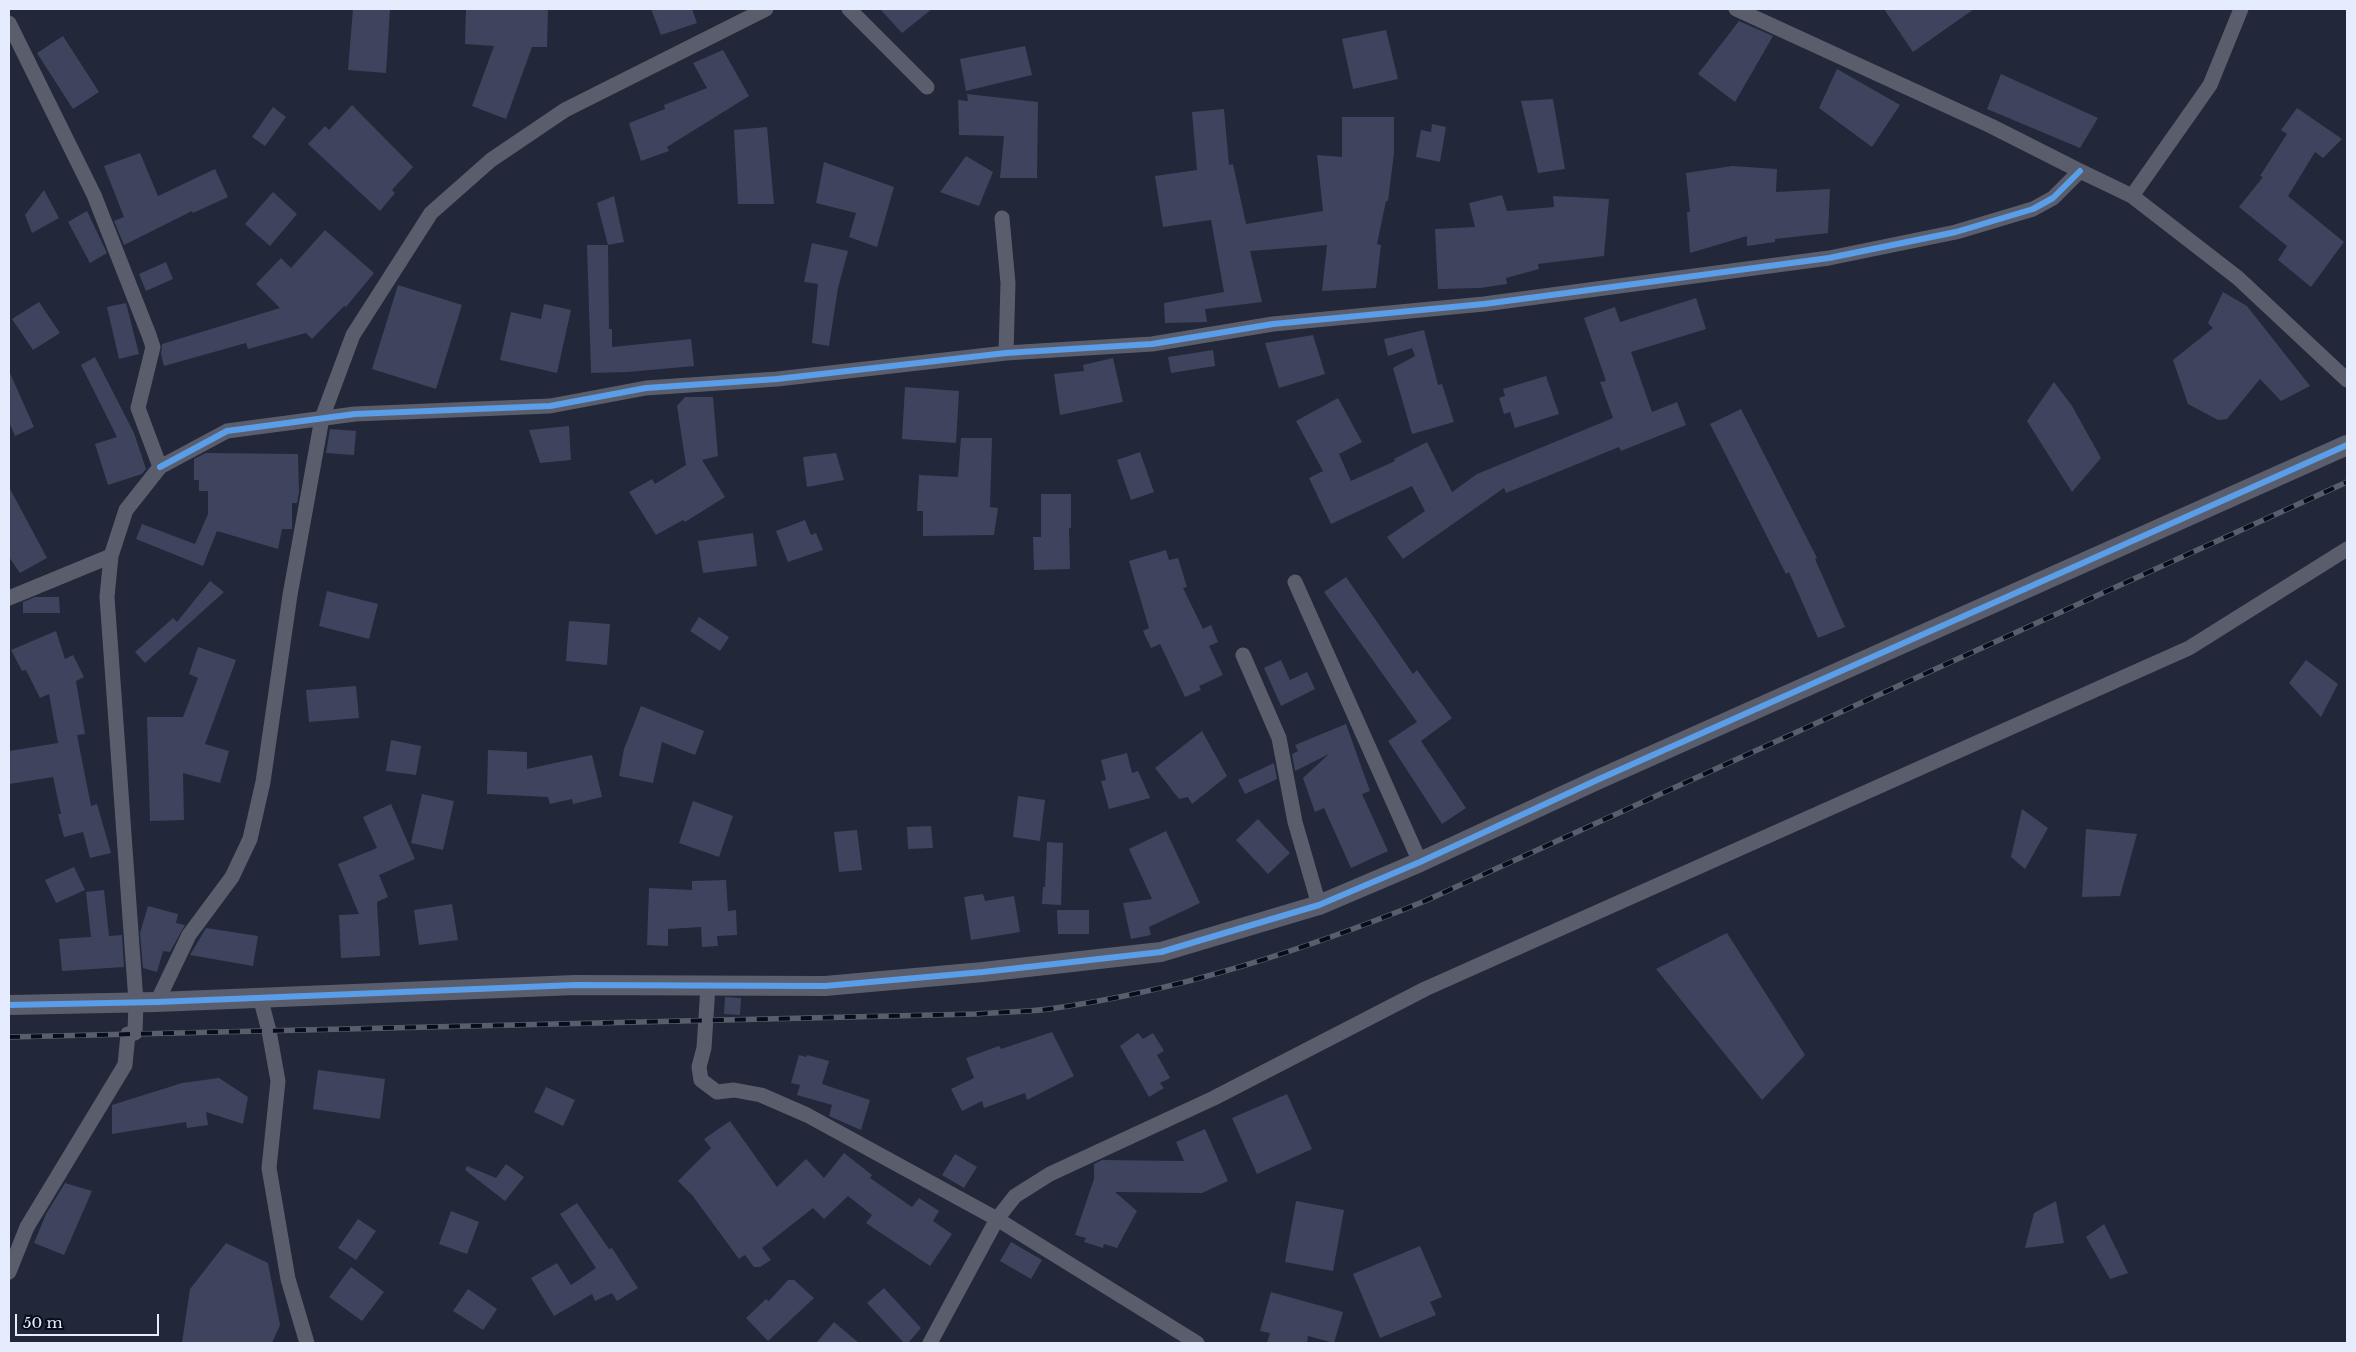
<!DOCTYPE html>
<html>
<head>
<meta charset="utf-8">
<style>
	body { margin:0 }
	#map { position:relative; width:2356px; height:1352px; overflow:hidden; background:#222739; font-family:"Libre Baskerville",serif }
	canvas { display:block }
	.frame { position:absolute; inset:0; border:10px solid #e5ecfe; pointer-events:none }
	.scale { position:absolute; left:15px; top:1314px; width:144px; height:22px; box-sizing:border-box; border:2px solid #e5ecfe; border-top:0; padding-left:6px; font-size:15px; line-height:18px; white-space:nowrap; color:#e5ecfe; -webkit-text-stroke:4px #080d1b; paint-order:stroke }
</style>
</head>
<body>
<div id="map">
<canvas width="2356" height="1352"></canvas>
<div class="frame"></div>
<div class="scale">50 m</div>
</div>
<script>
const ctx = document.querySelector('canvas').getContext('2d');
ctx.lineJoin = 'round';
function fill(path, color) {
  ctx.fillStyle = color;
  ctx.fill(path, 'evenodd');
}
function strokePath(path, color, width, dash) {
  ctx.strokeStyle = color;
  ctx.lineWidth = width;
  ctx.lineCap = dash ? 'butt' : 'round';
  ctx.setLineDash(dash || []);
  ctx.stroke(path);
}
const building = new Path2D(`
	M 353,9 L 390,9 L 386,73 L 348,70 Z
	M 466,9 L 548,9 L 547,47 L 532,47 L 506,119 L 472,106 L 494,46 L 465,44 Z
	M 651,9 L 692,9 L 697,23 L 661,35 Z
	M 880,9 L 932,9 L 902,33 Z
	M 1884,9 L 1974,9 L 1913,52 Z
	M 1739,21 L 1773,36 L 1735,102 L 1698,74 Z
	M 1386,30 L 1398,79 L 1353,89 L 1342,39 Z
	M 63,36 L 99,92 L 73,109 L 37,53 Z
	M 1025,46 L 1032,75 L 966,91 L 960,59 Z
	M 723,50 L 749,96 L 667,147 L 669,151 L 641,161 L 629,123 L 665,109 L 664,105 L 707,88 L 693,63 Z
	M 1837,69 L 1900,105 L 1872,147 L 1819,108 Z
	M 2001,74 L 2098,118 L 2080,148 L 1987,109 Z
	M 967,94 L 1038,102 L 1037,178 L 1000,178 L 1004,136 L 959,135 L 958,100 L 968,101 Z
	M 1553,99 L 1565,169 L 1538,173 L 1521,101 Z
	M 352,105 L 413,167 L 392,190 L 395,193 L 380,211 L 308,144 L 325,126 L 329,130 Z
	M 273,107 L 286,117 L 265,146 L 252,137 Z
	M 2297,108 L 2342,139 L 2323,158 L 2315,152 L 2288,196 L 2344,242 L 2311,287 L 2278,260 L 2287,246 L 2239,207 L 2263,177 L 2260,176 L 2287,134 L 2281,130 Z
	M 1224,109 L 1229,165 L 1233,164 L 1246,224 L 1323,211 L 1317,155 L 1342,157 L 1342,117 L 1394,117 L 1394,153 L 1388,201 L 1386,201 L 1377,244 L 1381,245 L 1376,288 L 1322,291 L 1327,245 L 1250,251 L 1262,302 L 1205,309 L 1207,322 L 1165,323 L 1164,303 L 1224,292 L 1211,220 L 1163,227 L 1155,176 L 1197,170 L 1192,112 Z
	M 1432,124 L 1446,127 L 1440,162 L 1416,157 L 1421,130 L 1431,132 Z
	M 767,127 L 774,204 L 738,204 L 734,130 Z
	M 140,153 L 158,196 L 215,169 L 228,197 L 193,213 L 192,211 L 124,245 L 114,221 L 124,217 L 104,166 Z
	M 966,156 L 993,172 L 979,206 L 940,192 Z
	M 824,162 L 894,187 L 877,247 L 849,237 L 856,213 L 816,203 Z
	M 1732,166 L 1777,169 L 1776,192 L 1830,189 L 1828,233 L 1775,239 L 1775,242 L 1747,246 L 1747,236 L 1690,253 L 1687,212 L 1690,212 L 1686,173 Z
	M 44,190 L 59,218 L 32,233 L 25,215 Z
	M 273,192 L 297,214 L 270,246 L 245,224 Z
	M 1502,195 L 1507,211 L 1554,207 L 1553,196 L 1609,199 L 1604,256 L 1538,264 L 1539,269 L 1506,278 L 1507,284 L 1480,288 L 1438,289 L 1435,229 L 1475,227 L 1469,203 Z
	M 614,196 L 624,242 L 608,245 L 597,203 Z
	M 87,211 L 107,253 L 90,263 L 68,222 Z
	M 325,230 L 374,273 L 346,307 L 344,306 L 312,339 L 306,333 L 248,349 L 246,343 L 164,366 L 161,354 L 162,344 L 280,308 L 256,284 L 281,258 L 291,268 Z
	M 812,243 L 848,251 L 838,288 L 829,346 L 812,343 L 818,284 L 804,282 Z
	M 587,245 L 608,245 L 609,329 L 612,329 L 612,347 L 691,339 L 694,366 L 628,372 L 591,373 Z
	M 166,262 L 173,279 L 146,291 L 139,274 Z
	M 398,285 L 462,305 L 436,389 L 372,369 Z
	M 2223,292 L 2247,306 L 2310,386 L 2281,401 L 2260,379 L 2227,419 L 2218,420 L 2188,404 L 2173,360 L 2213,328 L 2208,323 Z
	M 1696,298 L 1706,329 L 1631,352 L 1652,412 L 1677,402 L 1686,425 L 1621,451 L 1619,447 L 1506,493 L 1504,488 L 1403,559 L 1387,537 L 1425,511 L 1412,486 L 1331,524 L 1309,478 L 1323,471 L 1296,421 L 1338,398 L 1362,442 L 1339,454 L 1351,481 L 1395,461 L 1394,459 L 1427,442 L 1452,492 L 1477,474 L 1613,418 L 1600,382 L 1606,381 L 1584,318 L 1615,307 L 1620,322 Z
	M 39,302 L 60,333 L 33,350 L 12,319 Z
	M 126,303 L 139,354 L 119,359 L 107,307 Z
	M 544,304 L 571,310 L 557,373 L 500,360 L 511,312 L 541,319 Z
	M 1424,330 L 1438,385 L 1442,384 L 1454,422 L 1412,434 L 1393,368 L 1415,356 L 1412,348 L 1388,356 L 1384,339 Z
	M 1313,335 L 1325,374 L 1279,388 L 1265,343 Z
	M 1213,350 L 1215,366 L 1171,373 L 1168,357 Z
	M 95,357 L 134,433 L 146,469 L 142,474 L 108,485 L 95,444 L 117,437 L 81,365 Z
	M 1113,358 L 1123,402 L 1060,415 L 1054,374 L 1084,371 L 1083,365 Z
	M 9,371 L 34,427 L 15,436 L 9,422 Z
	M 1546,376 L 1559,414 L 1515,428 L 1510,412 L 1504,414 L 1499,398 L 1505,396 L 1503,389 Z
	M 2054,382 L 2072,406 L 2101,458 L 2072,492 L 2027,421 Z
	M 905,387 L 959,391 L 956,443 L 902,439 Z
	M 685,397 L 713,397 L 718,456 L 702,460 L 725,497 L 685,522 L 683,520 L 656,535 L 629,492 L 652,479 L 655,484 L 686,465 L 677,406 Z
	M 1741,409 L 1817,558 L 1815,559 L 1845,627 L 1818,638 L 1789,572 L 1786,574 L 1710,424 Z
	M 569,426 L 571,460 L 540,463 L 529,430 Z
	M 330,429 L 356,431 L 354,455 L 326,453 Z
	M 961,438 L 992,438 L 990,507 L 998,508 L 994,535 L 923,536 L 923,511 L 917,511 L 919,475 L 958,477 Z
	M 1140,452 L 1154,492 L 1131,500 L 1117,460 Z
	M 206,453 L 298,454 L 299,492 L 297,503 L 292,503 L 292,529 L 282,529 L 278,549 L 217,531 L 203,566 L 136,539 L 142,524 L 195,544 L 208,514 L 208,491 L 199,491 L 199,480 L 194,480 L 194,459 Z
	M 836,453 L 844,480 L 807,487 L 803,457 Z
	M 9,487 L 47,558 L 20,573 L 9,557 Z
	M 1041,494 L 1071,494 L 1071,528 L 1069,528 L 1070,569 L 1034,570 L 1033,537 L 1041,537 Z
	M 805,520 L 811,535 L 816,533 L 823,550 L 788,562 L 776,531 Z
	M 753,533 L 757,566 L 703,573 L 698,541 Z
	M 1166,550 L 1169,560 L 1178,558 L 1187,587 L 1183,588 L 1203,629 L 1211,625 L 1218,642 L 1209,646 L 1223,675 L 1199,686 L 1201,690 L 1185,697 L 1160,644 L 1151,648 L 1143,631 L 1149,628 L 1129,561 Z
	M 1346,577 L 1413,674 L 1417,670 L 1452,718 L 1421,741 L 1466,808 L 1442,824 L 1388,741 L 1417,722 L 1324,592 Z
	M 210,581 L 224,592 L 145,663 L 135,652 L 173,618 L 177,622 Z
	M 327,591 L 378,604 L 369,639 L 319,626 Z
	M 35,597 L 59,597 L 60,613 L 23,613 L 23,602 Z
	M 699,617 L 729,637 L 720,651 L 690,631 Z
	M 569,621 L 610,624 L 607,665 L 566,661 Z
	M 56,631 L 65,659 L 73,655 L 84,677 L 76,681 L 85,734 L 77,735 L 91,806 L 97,804 L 111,853 L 90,858 L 83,832 L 64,837 L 58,814 L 61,814 L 53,777 L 9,784 L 9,751 L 58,743 L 49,694 L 40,698 L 26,670 L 22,671 L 11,650 Z
	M 198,647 L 236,660 L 205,744 L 229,751 L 220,783 L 183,773 L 184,820 L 150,821 L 147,717 L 183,717 L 198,678 L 189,674 Z
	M 1281,660 L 1290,680 L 1307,672 L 1315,689 L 1281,706 L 1264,668 Z
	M 2306,660 L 2338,684 L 2321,717 L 2289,683 Z
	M 356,686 L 359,718 L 309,722 L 306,690 Z
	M 641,706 L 704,731 L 695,755 L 662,742 L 653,783 L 619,776 L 624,749 Z
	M 1346,724 L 1370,791 L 1362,794 L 1388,851 L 1351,868 L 1324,808 L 1315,812 L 1303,778 L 1329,754 L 1295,771 L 1292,754 L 1298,751 L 1295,745 Z
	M 1202,731 L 1227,776 L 1192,804 L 1188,797 L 1179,799 L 1155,768 Z
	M 391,740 L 421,746 L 416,775 L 386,771 Z
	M 488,750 L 527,752 L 527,769 L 592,755 L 602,797 L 573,804 L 572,799 L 550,804 L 548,797 L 487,794 Z
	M 1127,753 L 1132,773 L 1138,771 L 1150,798 L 1109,809 L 1101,781 L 1106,780 L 1101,760 Z
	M 1274,763 L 1277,779 L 1245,794 L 1238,780 Z
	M 422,794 L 454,801 L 443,850 L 411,843 Z
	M 1018,796 L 1045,800 L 1040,841 L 1013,837 Z
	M 693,801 L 733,816 L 719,857 L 679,843 Z
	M 391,804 L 415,859 L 379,875 L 388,897 L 377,902 L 380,956 L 341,958 L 339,915 L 359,914 L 338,864 L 377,848 L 363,817 Z
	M 2022,809 L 2048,828 L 2025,869 L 2011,857 Z
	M 1258,819 L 1290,853 L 1268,874 L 1236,840 Z
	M 931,826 L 933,848 L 908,849 L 907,827 Z
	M 2086,829 L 2137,834 L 2120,896 L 2082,897 Z
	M 857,830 L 862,870 L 839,872 L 834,832 Z
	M 1166,831 L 1200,903 L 1149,927 L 1151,935 L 1131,939 L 1123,903 L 1152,899 L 1129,849 Z
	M 1047,842 L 1063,843 L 1061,905 L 1042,904 L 1043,887 L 1045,887 Z
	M 74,867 L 85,890 L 56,903 L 45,880 Z
	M 726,880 L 728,911 L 736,910 L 737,935 L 717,936 L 718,946 L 702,947 L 701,927 L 668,929 L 668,946 L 647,945 L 649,888 L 692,890 L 692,881 Z
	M 104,890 L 109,936 L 122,935 L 124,967 L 62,971 L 59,939 L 91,937 L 86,892 Z
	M 983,894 L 985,901 L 1014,896 L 1020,932 L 971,940 L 964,897 Z
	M 452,904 L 458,940 L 419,945 L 414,910 Z
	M 148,906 L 178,914 L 176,923 L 185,925 L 170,952 L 163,951 L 157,972 L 143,968 L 140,933 Z
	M 1057,910 L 1089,910 L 1089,934 L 1058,934 Z
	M 206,928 L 258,936 L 253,966 L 190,955 Z
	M 1727,933 L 1805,1055 L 1762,1100 L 1656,969 Z
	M 725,997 L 741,998 L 740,1015 L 724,1014 Z
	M 1052,1032 L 1074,1076 L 1027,1100 L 1025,1093 L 984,1108 L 982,1101 L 962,1111 L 951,1089 L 974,1078 L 966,1058 L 999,1046 L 1001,1049 Z
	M 1138,1033 L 1143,1039 L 1153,1033 L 1164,1051 L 1157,1055 L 1170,1078 L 1160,1083 L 1164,1088 L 1149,1097 L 1120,1046 Z
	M 799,1055 L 806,1057 L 807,1055 L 829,1061 L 822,1084 L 870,1100 L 861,1130 L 829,1116 L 832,1105 L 797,1095 L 800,1085 L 791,1083 Z
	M 318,1070 L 385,1079 L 380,1119 L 313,1109 Z
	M 219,1078 L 248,1097 L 243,1124 L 206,1112 L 208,1125 L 187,1128 L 186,1122 L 112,1134 L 112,1105 L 182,1083 Z
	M 546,1087 L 575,1100 L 563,1126 L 534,1112 Z
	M 1287,1094 L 1312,1149 L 1257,1174 L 1232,1118 Z
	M 730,1121 L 777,1187 L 806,1159 L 824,1178 L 844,1153 L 872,1175 L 870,1178 L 912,1207 L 919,1198 L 939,1211 L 933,1221 L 952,1234 L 930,1266 L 866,1223 L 872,1215 L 848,1196 L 824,1219 L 813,1208 L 762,1248 L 771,1260 L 760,1267 L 754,1267 L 745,1255 L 739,1259 L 692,1195 L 678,1181 L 711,1148 L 704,1139 Z
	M 1205,1129 L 1228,1181 L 1202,1193 L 1115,1192 L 1137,1211 L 1117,1248 L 1104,1244 L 1103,1248 L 1084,1242 L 1086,1238 L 1075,1235 L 1094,1179 L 1094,1164 L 1102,1160 L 1184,1161 L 1176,1142 Z
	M 955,1154 L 977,1167 L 964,1188 L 942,1175 Z
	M 506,1164 L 524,1177 L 505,1201 L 465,1170 L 467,1166 L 496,1178 Z
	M 65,1183 L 92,1191 L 64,1255 L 34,1243 L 46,1214 Z
	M 1296,1201 L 1344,1210 L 1333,1271 L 1285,1262 Z
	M 2056,1201 L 2064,1243 L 2025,1248 L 2034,1213 Z
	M 577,1203 L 609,1249 L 612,1248 L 638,1288 L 617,1301 L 612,1293 L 595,1301 L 592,1294 L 554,1316 L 531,1278 L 557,1263 L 571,1285 L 596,1268 L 560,1214 Z
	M 451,1211 L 479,1222 L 467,1254 L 439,1244 Z
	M 358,1219 L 376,1231 L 356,1260 L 338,1248 Z
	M 2104,1224 L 2128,1273 L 2110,1279 L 2086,1237 Z
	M 1011,1242 L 1042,1260 L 1031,1279 L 1000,1261 Z
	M 226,1243 L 268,1263 L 280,1325 L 272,1343 L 182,1343 L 190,1289 Z
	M 1420,1246 L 1442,1297 L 1430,1302 L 1436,1315 L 1380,1338 L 1353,1274 Z
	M 351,1267 L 384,1292 L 362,1321 L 329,1297 Z
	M 788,1280 L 794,1280 L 814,1298 L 768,1341 L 746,1318 L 766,1299 L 769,1301 Z
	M 884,1288 L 921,1328 L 908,1343 L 904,1343 L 867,1303 Z
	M 468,1289 L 497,1309 L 483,1330 L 453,1311 Z
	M 1271,1292 L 1343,1312 L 1334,1343 L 1308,1336 L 1307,1343 L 1267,1343 L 1270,1333 L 1260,1331 Z
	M 834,1322 L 859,1343 L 816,1343 Z`);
const minor = new Path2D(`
	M 849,9 L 927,87
	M 1736,9 L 1991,126 L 2080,171 L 2132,196 L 2238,278 L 2347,380
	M 9,23 L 94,195 L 149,335 L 153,347 L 138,408 L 160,467 L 126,510 L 111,556 L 107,597 L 136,1002 L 135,1033 L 128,1034 L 125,1065 L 27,1227 L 9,1272
	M 2132,196 L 2210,85 L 2241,9
	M 1002,218 L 1008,283 L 1006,353
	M 160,467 L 227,431 L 355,414 L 550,406 L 646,388 L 777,379 L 1006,353 L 1152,344 L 1273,324 L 1484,304 L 1829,258 L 1956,232 L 2033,209 L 2053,198 L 2080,171
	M 1295,582 L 1420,862
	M 9,598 L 111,556
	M 1243,655 L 1279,738 L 1295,822 L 1319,905
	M 708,986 L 704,1048 L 699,1067 L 701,1080 L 717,1092 L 734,1090 L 761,1095 L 807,1115 L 997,1219 L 1197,1343
	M 260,997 L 269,1031 L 278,1081 L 269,1168 L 288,1279 L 307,1343
	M 157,1002 L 189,935 L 232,877 L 250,839 L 263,782 L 290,595 L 322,418 L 353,335 L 431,213 L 491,160 L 565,110 L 766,9
	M 930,1343 L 997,1219 L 1015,1196 L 1050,1174 L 1214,1098 L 1425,989 L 2189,648 L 2347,549`);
const tertiary = new Path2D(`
	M 9,1005 L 157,1002 L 575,985 L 825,986 L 983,972 L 1161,952 L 1319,905 L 1420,862 L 1597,780 L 2347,445`);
const rail = new Path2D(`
	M 9,1037 L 976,1014 C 1000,1012 1025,1012 1049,1009 C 1179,991 1304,950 1425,901 L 2347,482`);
const cycleway = new Path2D(`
	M 160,467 L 227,431 L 355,414 L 550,406 L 646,388 L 777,379 L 1006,353 L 1152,344 L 1273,324 L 1484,304 L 1829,258 L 1956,232 L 2033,209 L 2053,198 L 2080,171
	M 9,1005 L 157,1002 L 575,985 L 825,986 L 983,972 L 1161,952 L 1319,905 L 1420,862 L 1597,780 L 2347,445`);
fill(building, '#3e445d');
strokePath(minor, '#5a5e6c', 15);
strokePath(tertiary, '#5a5e6c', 20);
strokePath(rail, '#595e6c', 5.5);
strokePath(rail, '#080d1b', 4, [11]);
strokePath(cycleway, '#5a9eea', 6);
</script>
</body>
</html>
